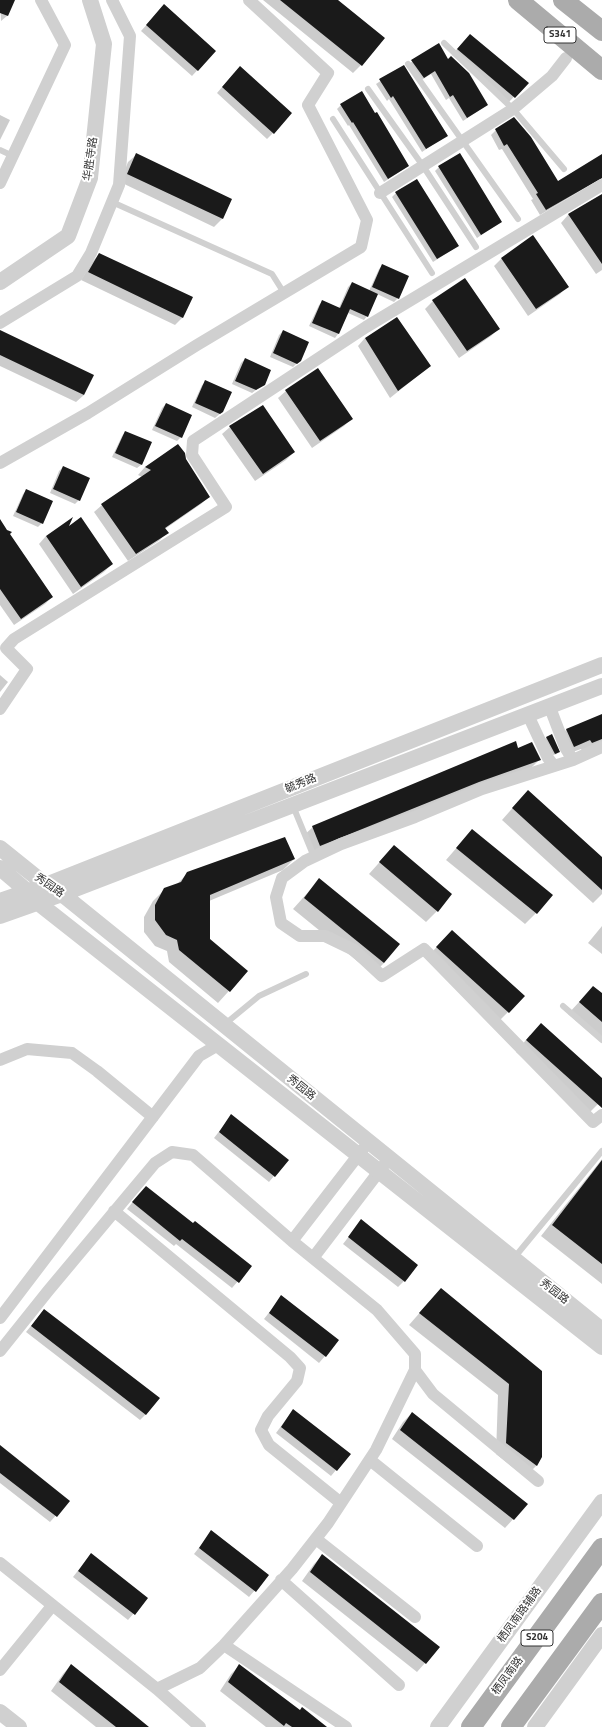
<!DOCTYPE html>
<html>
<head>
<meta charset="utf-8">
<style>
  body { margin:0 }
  canvas { display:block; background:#fff }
</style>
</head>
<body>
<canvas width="602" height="1727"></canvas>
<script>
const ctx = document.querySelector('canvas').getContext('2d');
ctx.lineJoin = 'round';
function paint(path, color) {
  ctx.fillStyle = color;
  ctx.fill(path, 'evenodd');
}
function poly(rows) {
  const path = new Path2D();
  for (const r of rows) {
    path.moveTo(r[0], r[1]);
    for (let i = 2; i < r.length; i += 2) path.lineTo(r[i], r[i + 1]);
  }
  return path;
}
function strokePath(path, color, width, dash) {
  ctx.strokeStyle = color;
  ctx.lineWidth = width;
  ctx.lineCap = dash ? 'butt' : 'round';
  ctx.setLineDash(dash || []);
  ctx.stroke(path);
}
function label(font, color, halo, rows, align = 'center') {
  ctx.font = font + ' "Titillium Web","Noto Sans SC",sans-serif';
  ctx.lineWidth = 4;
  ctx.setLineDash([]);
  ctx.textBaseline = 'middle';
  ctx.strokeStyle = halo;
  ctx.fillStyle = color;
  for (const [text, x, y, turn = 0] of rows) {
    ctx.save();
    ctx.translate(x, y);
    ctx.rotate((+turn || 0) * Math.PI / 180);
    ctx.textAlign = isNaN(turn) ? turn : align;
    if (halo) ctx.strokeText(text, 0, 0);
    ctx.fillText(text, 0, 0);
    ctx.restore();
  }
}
paint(poly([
  [0,0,14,0,7,16,1,21],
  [263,0,337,0,361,65,353,73],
  [159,11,215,51,192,76,141,31],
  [464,41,527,83,508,103,452,55],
  [438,45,448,61,487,105,463,121,449,98,446,100,431,74,420,81,407,65],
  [403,66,447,135,422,152,389,99,387,101,376,84],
  [234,73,273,133,267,139,217,93],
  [341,105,408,166,384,182,349,125,348,126,337,109],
  [0,115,10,120,0,140],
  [496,130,558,182,602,155,602,178,540,215,531,200,533,199,502,149,499,150,491,135],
  [136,155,231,200,222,219,214,227,120,182,128,162],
  [439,167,501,222,477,238,435,171],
  [396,193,458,246,433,262,392,197],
  [601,195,602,270,596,274,561,223,568,215],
  [99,254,183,317,175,325,81,280,92,262],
  [501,259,567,286,560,294,528,316,494,266],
  [383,265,398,298,394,302,377,294,367,316,364,320,348,313,338,334,335,338,309,326,319,305,323,301,339,308,348,287,352,283,369,291,379,269],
  [433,301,498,329,491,336,459,358,425,309],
  [283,331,300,360,293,367,270,357,279,335],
  [0,332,84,395,76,402,0,366],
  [365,338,430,366,390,398,358,346],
  [245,359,264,384,252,393,232,384,241,363],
  [206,382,222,412,215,418,192,407,202,385],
  [286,391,352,418,344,426,312,448,278,398],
  [166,404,181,437,177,441,152,430,162,408],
  [230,427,294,452,286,460,255,481,222,434],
  [125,432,151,443,141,465,137,468,112,457,122,436],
  [178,445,185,459,209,497,201,504,165,529,167,532,160,540,128,561,94,512,102,505,142,477,138,475,145,467],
  [63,467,79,500,75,504,50,493,59,471],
  [27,490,42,523,38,527,13,516,23,494],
  [0,528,9,535,52,597,45,604,14,625,0,605],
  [46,536,112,564,104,572,73,594,39,544],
  [0,675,8,682,0,692],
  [602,715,602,744,583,752,581,749,564,755,557,739,567,729],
  [547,737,558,752,557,754,553,755,545,739],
  [517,749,539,760,530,769,311,854,303,836,313,827],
  [517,803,602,859,602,894,593,903,502,820],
  [472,830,536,913,525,924,446,860],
  [394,846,437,911,426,922,369,874],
  [294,859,283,870,209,901,209,939,247,971,218,1003,169,962,167,951,155,946,144,932,144,917,153,901,165,889,176,885,188,873],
  [319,880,384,963,373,974,293,909],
  [602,926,602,954,588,943],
  [441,942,508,1012,497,1023,426,959],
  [593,987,602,995,602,1043,568,1014],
  [530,1035,602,1080,602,1100,586,1116,516,1052],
  [231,1116,274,1176,269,1182,214,1138],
  [602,1159,602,1284,541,1236],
  [140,1193,192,1224,251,1266,232,1288,176,1244,174,1246,127,1209],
  [361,1221,404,1281,398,1287,343,1244],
  [282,1296,338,1341,319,1363,264,1319],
  [430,1301,541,1371,541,1456,536,1466,525,1477,496,1454,498,1395,409,1325],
  [44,1310,146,1414,140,1420,26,1332],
  [293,1410,336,1470,331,1476,276,1433],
  [412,1413,527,1504,505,1528,392,1439,403,1422],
  [0,1447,69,1501,50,1522,0,1483],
  [212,1531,268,1575,249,1597,194,1554],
  [91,1554,147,1598,128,1620,73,1577],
  [322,1556,425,1663,417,1672,302,1581,314,1564],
  [71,1665,148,1727,96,1727,51,1691,63,1674],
  [239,1666,299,1711,325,1727,266,1727,220,1691,231,1674]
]), '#0003');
paint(poly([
  [0,0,15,0,8,16,0,13],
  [280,0,338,0,385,38,362,66],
  [164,4,216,51,198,71,146,25],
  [470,34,529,83,515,98,457,49],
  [439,43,448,59,451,56,469,73,488,105,467,118,453,95,450,97,435,71,424,78,411,60],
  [404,65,448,136,426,149,393,96,391,98,379,79],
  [240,66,292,113,274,134,222,87],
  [362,91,375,113,377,112,409,166,388,179,353,122,352,123,340,104],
  [514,117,531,137,558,181,602,154,602,178,546,210,536,194,538,193,507,144,504,146,495,129],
  [136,153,232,199,223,219,127,174],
  [460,153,502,222,481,235,438,166],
  [417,179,459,246,437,259,395,192],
  [602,194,602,264,568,214],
  [533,235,569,287,536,309,501,258],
  [99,253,193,297,183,318,88,272],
  [382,264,409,276,399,299,372,287],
  [465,278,500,329,467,351,432,300],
  [352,282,378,294,368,317,350,309,339,334,312,323,322,300,340,308],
  [397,317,431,366,398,391,365,338],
  [0,330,94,375,84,395,0,355],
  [283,330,309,342,301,361,297,364,273,353],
  [245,358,271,370,265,385,256,390,235,381],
  [318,368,353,419,320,441,285,390],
  [205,380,232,392,223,412,220,414,195,403],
  [166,403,192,415,182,438,155,426],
  [263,405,295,452,263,474,229,426],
  [125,431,152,442,142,465,115,453],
  [178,444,185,453,186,459,210,497,165,528,169,533,136,554,101,504,151,470,145,467],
  [63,466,90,478,80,501,53,489],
  [26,489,53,501,43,524,16,512],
  [73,517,69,526,81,517,113,564,81,587,46,536],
  [0,519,7,530,12,532,10,534,53,597,21,619,0,589],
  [602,714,602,739,592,743,590,740,574,747,566,729],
  [552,734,560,752,555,754,546,737],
  [516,741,518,748,532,742,541,760,479,782,320,846,312,826],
  [528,790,602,857,602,890,512,808],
  [472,829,553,895,537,914,456,848],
  [285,837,295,859,210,895,210,939,248,971,230,992,179,950,177,940,166,935,155,920,155,905,164,888,181,882,187,872],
  [394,845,452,894,438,912,379,862],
  [319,878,400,944,384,963,304,898],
  [452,930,525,996,509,1013,436,947],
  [593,986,602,993,602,1022,579,1002],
  [541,1023,602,1078,602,1108,526,1040],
  [231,1114,289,1160,275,1177,219,1132],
  [602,1160,602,1264,552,1225],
  [146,1186,193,1223,195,1221,252,1266,239,1283,182,1239,180,1241,132,1202],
  [361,1219,418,1265,405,1282,348,1237],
  [441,1288,542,1371,542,1457,537,1466,506,1443,509,1384,419,1313],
  [281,1295,339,1340,326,1357,269,1313],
  [44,1309,160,1398,146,1415,31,1326],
  [293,1409,351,1454,337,1471,281,1427],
  [412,1412,528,1504,514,1520,400,1430],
  [0,1445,70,1501,57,1517,0,1473],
  [211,1530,269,1575,256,1592,199,1548],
  [91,1553,148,1598,135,1615,78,1571],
  [322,1554,440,1647,426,1664,310,1572],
  [71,1664,127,1709,149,1727,116,1727,59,1682],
  [239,1664,300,1710,302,1707,327,1727,292,1727,286,1723,284,1726,228,1682]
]), '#1a1a1a');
strokePath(poly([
  [444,43,513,109,564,169],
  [408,64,518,219],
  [368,89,423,166,476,247],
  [333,119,432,273],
  [0,150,13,156],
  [112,202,272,274,284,293],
  [293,806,314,857],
  [563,1006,602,1040],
  [225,1024,259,996,306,974],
  [514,1258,602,1151]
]), '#d0d0d0', 6);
strokePath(poly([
  [0,183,65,45,41,0],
  [380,193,513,109,552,76,566,58],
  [0,323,77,276,91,253,119,185,130,36,112,0],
  [0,463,88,413,197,345,361,247,367,220,308,105,328,73,249,0],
  [549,705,565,747,573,760],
  [0,709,27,669,6,648,14,639,226,507,192,455,193,441,366,327,602,185],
  [528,715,548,758,554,766],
  [602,747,573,760,482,789,415,817,341,844,305,861,282,878,276,897,281,923,300,936,325,936,354,950,382,976,424,949,593,1122,602,1115],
  [0,1060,27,1049,72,1053,97,1071,153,1117],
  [114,1211,290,1357,300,1368,297,1381,268,1416,261,1430,269,1445,341,1503],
  [292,1241,363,1149],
  [313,1258,384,1165],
  [0,1318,199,1056,218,1045],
  [0,1351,48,1291,155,1163,172,1152,193,1155,292,1241,377,1310,415,1354,415,1370,376,1450,328,1523,292,1569,224,1645,200,1668,157,1689,0,1563],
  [415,1370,433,1394,538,1481],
  [370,1460,477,1546],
  [316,1539,415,1617],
  [281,1580,399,1685],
  [224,1645,346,1727],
  [0,1670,52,1606],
  [157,1689,200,1727]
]), '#d0d0d0', 12);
strokePath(poly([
  [0,282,68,236,90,178,104,44,90,0],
  [0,848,46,885,62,894,602,1330],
  [0,868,27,891,37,902,602,1347],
  [0,901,46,885,602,665],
  [0,916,62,894,602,686],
  [0,1712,19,1727],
  [438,1727,602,1502],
  [535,1727,602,1635]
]), '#d0d0d0', 16);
strokePath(poly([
  [518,0,602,70],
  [563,0,602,31],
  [471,1727,602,1548],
  [511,1727,602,1603]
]), '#ababab', 20);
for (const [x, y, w] of [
  [560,35,32],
  [537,1638,32]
]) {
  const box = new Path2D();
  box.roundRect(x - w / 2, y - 8, w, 16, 3);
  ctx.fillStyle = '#fff';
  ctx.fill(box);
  strokePath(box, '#333', 1);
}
label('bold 10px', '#333', null, [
  ["S341",560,35],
  ["S204",537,1638]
]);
label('11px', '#333', '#fff', [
  ["华胜寺路",91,159,-82],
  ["毓秀路",301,784,-22],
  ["秀园路",49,886,35],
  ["秀园路",301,1088,39],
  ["秀园路",554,1292,38],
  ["栖凤南路辅路",520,1615,-54],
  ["栖凤南路",508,1676,-54]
]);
</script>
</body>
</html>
